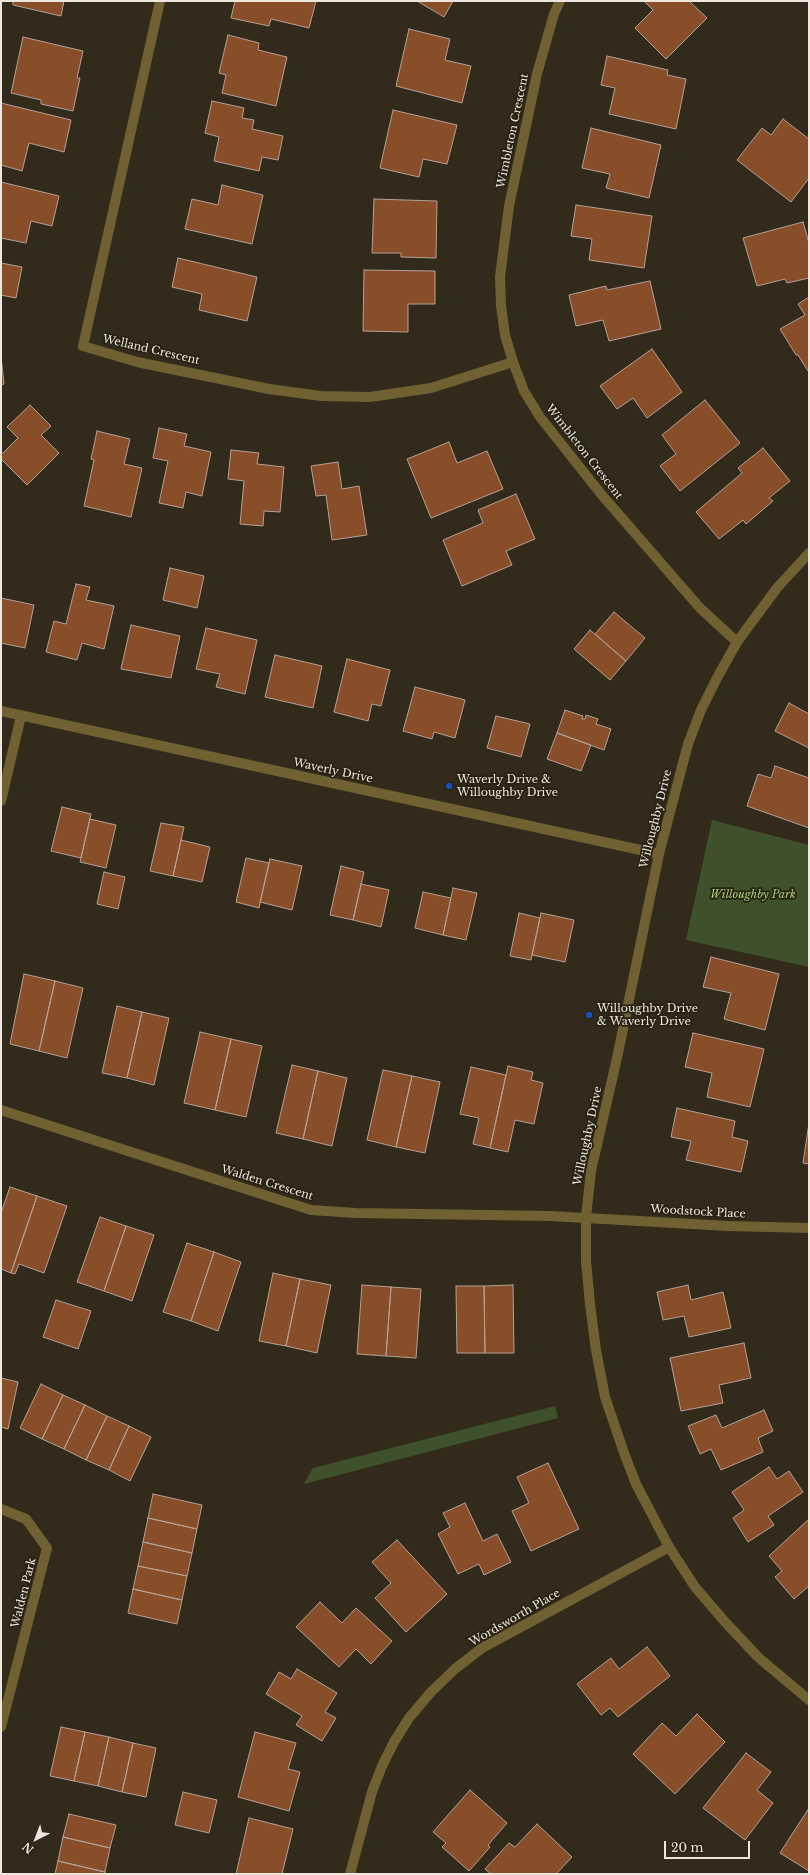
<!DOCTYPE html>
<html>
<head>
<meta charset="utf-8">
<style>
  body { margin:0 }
  #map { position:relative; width:810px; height:1875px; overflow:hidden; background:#322b1b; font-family:"Libre Baskerville",serif }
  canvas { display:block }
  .frame { position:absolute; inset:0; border:2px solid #ece8de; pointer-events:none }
  .north { position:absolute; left:16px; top:1819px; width:40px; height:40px; -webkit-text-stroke:3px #282212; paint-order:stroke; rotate:222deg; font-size:11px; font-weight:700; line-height:16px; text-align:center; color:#ece8de }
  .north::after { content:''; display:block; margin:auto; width:14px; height:18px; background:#ece8de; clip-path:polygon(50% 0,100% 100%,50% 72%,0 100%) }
  .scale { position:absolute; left:664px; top:1841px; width:86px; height:18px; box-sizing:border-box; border:2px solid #ece8de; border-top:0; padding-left:5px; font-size:12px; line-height:14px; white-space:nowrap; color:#ece8de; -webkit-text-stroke:3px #282212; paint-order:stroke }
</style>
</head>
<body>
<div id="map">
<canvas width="810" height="1875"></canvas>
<div class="frame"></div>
<div class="north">N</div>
<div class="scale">20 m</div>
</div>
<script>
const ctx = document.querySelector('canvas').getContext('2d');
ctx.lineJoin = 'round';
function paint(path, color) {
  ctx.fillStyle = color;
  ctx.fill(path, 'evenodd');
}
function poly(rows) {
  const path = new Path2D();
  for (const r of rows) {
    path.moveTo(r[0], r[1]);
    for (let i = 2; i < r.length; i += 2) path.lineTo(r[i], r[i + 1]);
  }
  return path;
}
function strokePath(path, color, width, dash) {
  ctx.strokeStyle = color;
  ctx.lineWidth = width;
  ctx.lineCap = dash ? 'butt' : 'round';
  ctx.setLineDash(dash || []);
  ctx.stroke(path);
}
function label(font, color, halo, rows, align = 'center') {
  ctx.font = font + ' "Libre Baskerville",serif';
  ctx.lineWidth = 3.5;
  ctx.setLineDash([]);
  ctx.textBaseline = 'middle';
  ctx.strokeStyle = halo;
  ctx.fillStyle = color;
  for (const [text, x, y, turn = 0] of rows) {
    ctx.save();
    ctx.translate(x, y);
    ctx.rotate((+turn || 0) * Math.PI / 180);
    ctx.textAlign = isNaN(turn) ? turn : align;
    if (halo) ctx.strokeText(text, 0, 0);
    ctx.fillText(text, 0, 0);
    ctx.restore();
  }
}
paint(poly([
  [712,820,809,845,809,967,686,940],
  [555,1406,558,1418,304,1484,313,1468]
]), '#3f512a');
const building = poly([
  [13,1,64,1,61,16,13,5,13,1],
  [235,1,316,1,309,28,271,19,269,26,231,18,235,1],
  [417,1,453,1,444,17,417,1],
  [644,1,689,1,707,18,666,59,635,28,653,10,644,1],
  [409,29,450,39,445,60,471,66,462,103,396,86,409,29],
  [228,35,259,43,258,50,287,57,276,106,222,93,226,75,219,73,228,35],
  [23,37,83,51,77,78,80,78,73,111,41,104,41,100,11,93,23,37],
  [607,56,668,70,667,75,686,79,676,129,609,114,615,88,601,85,607,56],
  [212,101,244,108,242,118,254,120,252,129,283,136,278,160,262,157,259,171,214,161,219,137,205,133,212,101],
  [1,103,71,120,64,152,29,143,22,171,1,165,1,103],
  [393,110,457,125,447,164,423,159,419,177,380,168,393,110],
  [783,119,809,139,809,178,791,202,737,160,762,128,771,135,783,119],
  [591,128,661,145,649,198,606,188,610,174,582,168,591,128],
  [1,182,59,196,52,226,31,221,26,243,1,238,1,182],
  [222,185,263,195,252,244,185,229,192,199,218,205,222,185],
  [374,199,437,201,436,258,401,257,401,253,372,253,374,199],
  [576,205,652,216,644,268,589,260,592,239,571,236,576,205],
  [803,222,809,243,809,278,787,283,785,279,757,286,743,238,803,222],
  [178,258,257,277,247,321,199,310,202,294,172,287,178,258],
  [1,263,22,267,16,298,1,295,1,263],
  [364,270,435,271,435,304,408,304,408,332,363,331,364,270],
  [650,281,661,329,609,341,603,320,576,326,569,295,606,286,607,290,650,281],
  [809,297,809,370,808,371,798,355,796,355,780,329,805,315,798,304,809,297],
  [652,349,682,392,647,418,633,398,617,409,600,386,652,349],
  [1,356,4,384,1,385,1,356],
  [705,400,740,443,680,491,660,466,676,454,662,435,705,400],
  [30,405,51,426,41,435,59,453,27,485,1,459,1,455,18,438,7,427,30,405],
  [159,428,187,434,184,446,211,452,202,496,186,492,183,508,159,503,168,461,153,458,159,428],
  [97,431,130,439,124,464,142,468,131,517,84,506,94,460,91,459,97,431],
  [449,442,457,463,487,451,503,489,431,518,407,459,449,442],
  [763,448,790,481,769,498,773,501,746,524,743,520,719,539,696,512,742,473,738,468,763,448],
  [231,450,259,453,257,464,284,467,280,512,264,511,263,526,240,524,244,481,228,479,231,450],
  [338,462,342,489,359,486,367,535,332,540,326,495,316,496,311,466,338,462],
  [516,494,535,539,506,551,512,565,462,586,443,540,483,523,478,510,516,494],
  [170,568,204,576,197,608,163,600,170,568],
  [76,584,90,587,86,600,114,606,104,649,82,643,77,660,46,652,54,621,66,624,76,584],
  [1,598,34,605,25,648,1,643,1,598],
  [614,612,645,638,626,661,595,634,614,612],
  [131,625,180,636,171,678,121,669,131,625],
  [206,628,257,640,245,694,216,687,220,674,196,669,206,628],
  [590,630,626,661,610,680,574,649,590,630],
  [275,655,322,666,313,708,265,697,275,655],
  [347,659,390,670,381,706,372,704,368,721,334,712,347,659],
  [415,687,465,700,455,738,434,732,432,739,403,731,415,687],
  [789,703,809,714,809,748,775,731,789,703],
  [565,710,583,716,582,719,585,719,586,715,598,719,596,724,611,729,604,750,557,733,565,710],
  [496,716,530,724,521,757,487,748,496,716],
  [557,733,591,745,581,771,547,759,557,733],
  [775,766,809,778,809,828,747,806,758,774,771,778,775,766],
  [62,807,91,814,81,858,51,851,62,807],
  [90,819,116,825,106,868,80,862,90,819],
  [161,823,184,827,173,876,150,871,161,823],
  [181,840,210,847,202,882,173,876,181,840],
  [246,858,269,863,259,908,236,902,246,858],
  [270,859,302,866,292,910,260,902,270,859],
  [341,866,364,872,353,920,330,915,341,866],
  [104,872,125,877,118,909,97,904,104,872],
  [361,884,389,890,381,927,353,920,361,884],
  [453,888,477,893,466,940,443,935,453,888],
  [423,892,451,898,443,935,415,928,423,892],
  [519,913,540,918,531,960,510,956,519,913],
  [541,913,574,920,565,962,532,955,541,913],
  [711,957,779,974,765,1030,724,1019,731,993,703,987,711,957],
  [24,974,55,981,39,1051,10,1044,24,974],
  [55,981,83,988,67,1058,39,1051,55,981],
  [117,1006,142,1012,127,1078,102,1073,117,1006],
  [142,1012,169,1018,154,1085,127,1078,142,1012],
  [200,1032,231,1039,215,1110,184,1103,200,1032],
  [693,1033,764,1049,750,1107,707,1097,712,1073,685,1067,693,1033],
  [231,1039,262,1046,246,1117,215,1110,231,1039],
  [292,1065,318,1071,303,1139,276,1133,292,1065],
  [508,1066,533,1072,531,1080,543,1083,534,1124,515,1120,508,1152,490,1148,508,1066],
  [471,1067,506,1075,490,1148,473,1144,479,1118,460,1114,471,1067],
  [383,1070,412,1076,396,1147,367,1140,383,1070],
  [318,1071,347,1078,332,1146,303,1139,318,1071],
  [412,1076,440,1082,425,1153,396,1147,412,1076],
  [677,1108,735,1121,732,1137,748,1141,741,1172,686,1160,691,1141,671,1137,677,1108],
  [809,1123,809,1164,803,1163,809,1123],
  [10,1187,37,1196,11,1273,1,1269,1,1213,10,1187],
  [37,1196,67,1206,44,1273,19,1264,15,1274,11,1273,37,1196],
  [100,1217,126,1226,104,1291,77,1282,100,1217],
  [126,1226,154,1235,132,1301,104,1291,126,1226],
  [187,1243,214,1252,191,1321,163,1312,187,1243],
  [214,1252,241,1262,218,1331,191,1321,214,1252],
  [273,1273,300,1279,286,1346,259,1341,273,1273],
  [300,1279,331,1285,317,1353,286,1346,300,1279],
  [362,1285,391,1287,386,1356,357,1354,362,1285],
  [513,1285,514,1353,485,1353,484,1286,513,1285],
  [688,1285,691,1300,723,1292,731,1328,689,1337,684,1316,663,1320,657,1292,688,1285],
  [456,1286,484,1286,485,1353,457,1353,456,1286],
  [391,1287,421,1289,416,1358,386,1356,391,1287],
  [56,1300,91,1311,78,1349,43,1337,56,1300],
  [744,1343,751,1378,719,1385,723,1403,681,1411,670,1358,744,1343],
  [1,1378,18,1382,8,1429,1,1427,1,1378],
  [41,1384,63,1395,42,1439,20,1428,41,1384],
  [63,1395,85,1405,64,1449,42,1439,63,1395],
  [85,1405,107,1416,86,1460,64,1449,85,1405],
  [764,1410,773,1431,758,1438,763,1452,721,1470,711,1449,700,1454,688,1426,716,1415,722,1428,764,1410],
  [107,1416,129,1426,109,1470,86,1460,107,1416],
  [129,1426,151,1437,130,1481,109,1470,129,1426],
  [548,1463,579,1529,531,1551,512,1511,529,1503,517,1477,548,1463],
  [769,1467,777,1479,789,1471,803,1492,768,1516,774,1525,748,1542,733,1518,744,1510,732,1492,769,1467],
  [153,1494,202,1505,197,1529,148,1518,153,1494],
  [465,1503,483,1541,497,1534,511,1562,484,1575,479,1564,458,1574,438,1534,450,1527,443,1513,465,1503],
  [148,1518,197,1529,192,1553,143,1542,148,1518],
  [809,1519,809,1586,794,1599,775,1577,782,1571,769,1556,809,1519],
  [397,1540,447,1594,406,1632,375,1598,391,1583,372,1562,397,1540],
  [143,1542,192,1553,187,1576,138,1566,143,1542],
  [138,1566,187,1576,182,1600,133,1589,138,1566],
  [133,1589,182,1600,177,1624,128,1613,133,1589],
  [320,1602,342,1623,356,1608,392,1641,371,1664,356,1649,339,1667,296,1627,320,1602],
  [647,1647,670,1676,618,1717,610,1708,601,1715,577,1684,611,1658,619,1669,647,1647],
  [297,1669,337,1693,325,1712,336,1718,322,1741,296,1725,302,1716,266,1694,279,1672,291,1679,297,1669],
  [697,1714,725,1742,675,1794,633,1754,662,1723,676,1736,697,1714],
  [61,1727,85,1732,74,1781,50,1776,61,1727],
  [85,1732,109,1737,98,1786,74,1781,85,1732],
  [255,1732,296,1743,288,1769,300,1772,289,1811,238,1797,255,1732],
  [109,1737,133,1743,122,1792,98,1786,109,1737],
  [133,1743,156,1748,146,1797,122,1792,133,1743],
  [746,1753,771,1772,757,1790,773,1803,745,1840,703,1808,746,1753],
  [470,1790,507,1823,488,1845,490,1847,469,1871,442,1847,446,1843,433,1832,470,1790],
  [183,1792,217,1800,209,1833,175,1825,183,1792],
  [809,1808,809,1871,780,1853,809,1808],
  [69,1814,116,1825,110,1848,63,1837,69,1814],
  [249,1818,293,1829,282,1874,236,1874,249,1818],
  [537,1824,572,1857,556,1874,491,1874,485,1869,509,1843,515,1847,537,1824],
  [63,1837,110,1848,105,1872,58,1861,63,1837],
  [58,1861,105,1872,105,1874,55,1874,58,1861]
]);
paint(building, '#884d29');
strokePath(building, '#b5a196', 1);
strokePath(poly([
  [160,1,83,346,137,362,269,389,321,396,370,397,431,388,513,362],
  [560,1,554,14,537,74,509,206,500,277,501,306,505,335,513,362,524,391,540,417,601,494,700,608,737,642],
  [1,801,21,716],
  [1,1110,311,1210,356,1213,550,1216,728,1226,809,1228],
  [1,1509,26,1519,47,1548,1,1727],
  [350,1874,372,1792,382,1766,394,1742,409,1718,431,1692,455,1669,482,1648,669,1547]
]), '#6f6131', 10);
strokePath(poly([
  [809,553,777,588,737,642,717,678,701,710,688,744,659,854,617,1058,591,1171,586,1217,586,1261,590,1304,596,1350,605,1397,623,1450,636,1484,669,1547,695,1587,726,1623,759,1658,809,1700],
  [1,711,659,854]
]), '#6f6131', 10);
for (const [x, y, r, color] of [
  [449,786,4,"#1a4fb4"],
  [589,1015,4,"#1a4fb4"]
]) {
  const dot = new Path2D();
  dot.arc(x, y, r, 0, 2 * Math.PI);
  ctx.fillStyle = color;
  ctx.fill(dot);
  strokePath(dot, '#282212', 1.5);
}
label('11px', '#ece8de', '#282212', [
  ["Wimbleton Crescent",513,131,-78],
  ["Welland Crescent",151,350,13],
  ["Wimbleton Crescent",584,452,52],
  ["Waverly Drive",333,771,12],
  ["Willoughby Drive",656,819,-76],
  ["Willoughby Drive",588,1136,-78],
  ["Walden Crescent",267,1183,17],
  ["Woodstock Place",698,1212,3],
  ["Walden Park",24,1593,-76],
  ["Wordsworth Place",515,1618,-30]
]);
label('11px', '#ece8de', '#282212', [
  ["Waverly Drive &",457,780],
  ["Willoughby Drive",457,793],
  ["Willoughby Drive",597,1009],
  ["& Waverly Drive",597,1022]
], 'left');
label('italic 11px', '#a7d078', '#282212', [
  ["Willoughby Park",753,895]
]);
</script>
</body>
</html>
